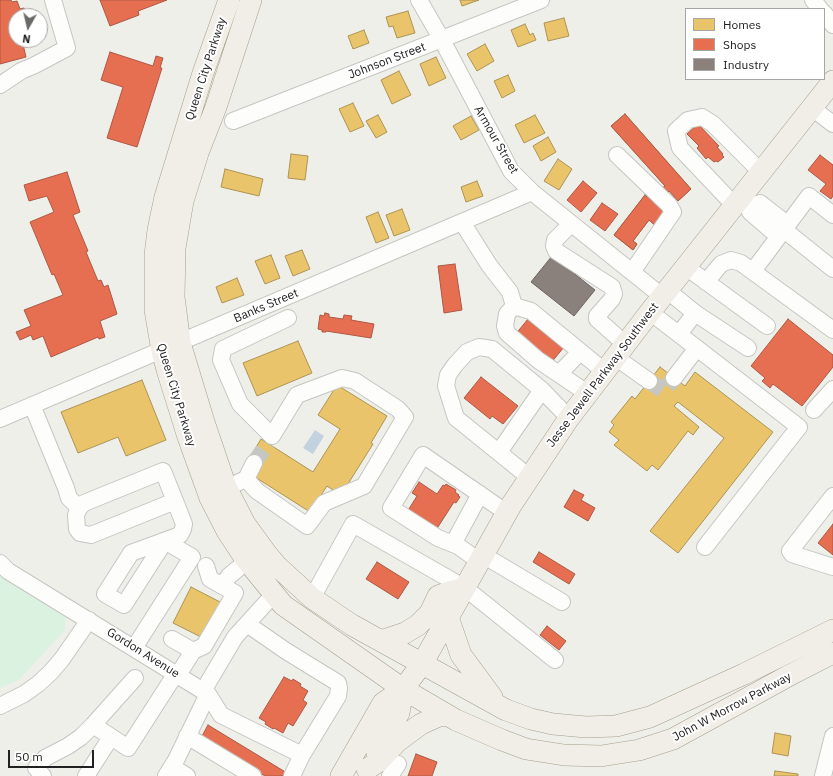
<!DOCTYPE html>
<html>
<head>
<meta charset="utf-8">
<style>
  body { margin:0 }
  #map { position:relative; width:833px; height:776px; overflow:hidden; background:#efefea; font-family:"IBM Plex Sans",sans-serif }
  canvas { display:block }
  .legend { position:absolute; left:685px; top:8px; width:140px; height:72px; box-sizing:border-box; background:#fff; border:1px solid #a6a6a6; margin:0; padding:5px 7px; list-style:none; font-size:12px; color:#212121 }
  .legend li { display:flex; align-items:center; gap:8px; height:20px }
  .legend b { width:20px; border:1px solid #a6a6a6 }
  .north { position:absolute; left:8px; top:8px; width:40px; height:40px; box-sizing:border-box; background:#fff; border:1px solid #a6a6a6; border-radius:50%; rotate:188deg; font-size:11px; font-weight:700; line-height:16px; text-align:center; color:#212121 }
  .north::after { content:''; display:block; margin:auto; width:14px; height:18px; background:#696967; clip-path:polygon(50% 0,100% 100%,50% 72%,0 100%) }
  .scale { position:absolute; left:8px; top:750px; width:86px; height:18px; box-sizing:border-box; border:2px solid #212121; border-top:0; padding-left:5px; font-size:12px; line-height:14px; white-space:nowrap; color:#212121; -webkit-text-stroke:3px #fff; paint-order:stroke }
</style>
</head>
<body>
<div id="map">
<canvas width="833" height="776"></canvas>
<ul class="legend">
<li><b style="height:11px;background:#e9c46a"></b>Homes</li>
<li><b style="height:11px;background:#e76f51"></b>Shops</li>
<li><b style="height:11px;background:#8a817c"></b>Industry</li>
</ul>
<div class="north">N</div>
<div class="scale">50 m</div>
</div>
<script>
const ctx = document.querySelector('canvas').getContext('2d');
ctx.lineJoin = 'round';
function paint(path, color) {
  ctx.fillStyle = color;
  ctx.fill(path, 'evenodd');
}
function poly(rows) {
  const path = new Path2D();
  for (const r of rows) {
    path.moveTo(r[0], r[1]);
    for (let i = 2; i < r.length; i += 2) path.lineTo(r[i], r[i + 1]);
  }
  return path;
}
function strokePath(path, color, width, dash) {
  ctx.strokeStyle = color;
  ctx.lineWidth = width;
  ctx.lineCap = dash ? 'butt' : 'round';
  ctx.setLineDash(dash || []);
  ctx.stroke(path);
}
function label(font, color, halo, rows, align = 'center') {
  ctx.font = font + ' "IBM Plex Sans",sans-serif';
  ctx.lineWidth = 4;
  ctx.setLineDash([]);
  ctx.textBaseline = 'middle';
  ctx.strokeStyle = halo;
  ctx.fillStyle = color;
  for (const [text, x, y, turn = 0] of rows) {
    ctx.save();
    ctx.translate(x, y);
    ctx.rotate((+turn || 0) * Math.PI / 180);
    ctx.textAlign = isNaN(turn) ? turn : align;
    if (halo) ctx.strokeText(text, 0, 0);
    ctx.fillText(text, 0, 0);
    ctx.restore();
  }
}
paint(poly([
  [0,572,66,615,65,630,19,680,0,688]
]), '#dbf2e0');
paint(poly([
  [315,430,324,436,313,454,303,448]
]), '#c2d2de');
const homes = poly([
  [460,0,479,0,462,6,460,0],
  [408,11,415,33,397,38,393,26,389,27,386,17,408,11],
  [564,18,569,36,548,41,544,23,564,18],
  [525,24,530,35,533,33,536,40,518,47,511,30,525,24],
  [364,30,369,43,353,49,348,36,364,30],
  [485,44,494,61,477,71,467,54,485,44],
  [436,57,446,78,429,86,420,64,436,57],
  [399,71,411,95,392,104,381,80,399,71],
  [508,75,515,91,502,98,494,81,508,75],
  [353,103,364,126,350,132,339,109,353,103],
  [625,114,691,189,678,201,669,191,664,195,660,190,665,186,611,126,625,114],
  [378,115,387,132,376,138,366,121,378,115],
  [535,115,545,133,524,143,515,125,535,115],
  [471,116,479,130,461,140,453,126,471,116],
  [548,137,556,152,541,161,533,146,548,137],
  [291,154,308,156,305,180,288,178,291,154],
  [558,159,572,169,559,190,544,181,558,159],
  [225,169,263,179,259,196,221,187,225,169],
  [477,181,483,196,466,202,461,187,477,181],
  [645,195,668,213,657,227,649,220,633,241,637,244,633,250,614,235,645,195],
  [402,209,410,230,394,236,386,215,402,209],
  [378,212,389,238,376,243,366,217,378,212],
  [302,250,310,269,293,276,285,256,302,250],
  [271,255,280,278,265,284,255,261,271,255],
  [237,278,244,295,222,303,216,287,237,278],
  [298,341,312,373,257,396,243,363,298,341],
  [660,367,685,386,695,372,773,432,678,553,650,531,724,438,678,402,674,406,699,427,693,435,688,431,658,470,652,465,647,471,614,445,619,440,609,432,614,425,611,422,632,396,635,399,660,367],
  [142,380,166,440,126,456,118,437,78,453,61,412,142,380],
  [337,385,387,416,371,443,373,444,341,495,327,486,310,512,255,477,249,459,261,439,313,472,340,429,318,415,337,385],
  [191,587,222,603,205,639,173,623,191,587],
  [775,733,791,736,788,756,772,753,775,733],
  [775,771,798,774,798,776,774,776,775,771]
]);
paint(homes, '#e9c46a');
strokePath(homes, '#ad9354', 1);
const shops = poly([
  [0,0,11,0,12,2,17,1,20,9,24,8,26,16,16,16,16,40,22,40,26,57,0,64,0,0],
  [100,0,167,0,138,11,139,15,110,26,100,0],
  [110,52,153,66,156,56,163,58,160,68,162,68,137,147,107,138,123,87,101,80,110,52],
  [625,114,691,189,678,201,669,191,664,195,660,190,665,186,611,126,625,114],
  [698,124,719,146,717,147,723,154,722,155,724,157,718,162,716,161,714,162,708,157,706,159,697,148,699,146,687,134,698,124],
  [820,155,833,165,833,196,831,199,820,191,826,184,808,170,820,155],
  [67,172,80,212,73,215,88,251,86,252,98,281,101,280,104,287,108,285,117,314,100,321,105,337,99,339,98,337,51,357,43,336,33,340,31,335,20,340,16,332,31,326,24,310,63,295,54,274,52,275,30,222,54,212,47,196,29,201,24,185,67,172],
  [583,181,597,193,581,212,567,200,583,181],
  [645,195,668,213,657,227,649,220,633,241,637,244,633,250,614,235,645,195],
  [602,203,618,214,605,231,590,220,602,203],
  [455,264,462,310,444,313,438,266,455,264],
  [325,313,329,314,329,317,343,319,344,315,352,316,351,320,374,324,371,338,326,331,326,332,322,332,322,330,318,329,320,315,324,316,325,313],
  [528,319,564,347,550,364,515,335,528,319],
  [788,319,833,355,833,367,802,406,773,384,770,388,762,381,765,378,751,366,788,319],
  [481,377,518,406,503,424,492,416,490,419,464,398,481,377],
  [419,482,437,494,443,485,445,486,446,484,456,490,455,492,459,495,458,496,460,497,456,503,454,502,436,530,407,512,417,496,412,493,419,482],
  [574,490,584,495,581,500,595,508,588,521,564,507,574,490],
  [833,524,833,555,818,543,833,524],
  [539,552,575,574,569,584,533,562,539,552],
  [377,562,409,582,398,599,366,579,377,562],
  [547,626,566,641,559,650,540,635,547,626],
  [284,677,292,681,293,679,301,684,300,686,308,691,303,700,307,703,293,726,288,723,283,733,274,728,273,729,265,724,266,722,259,718,284,677],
  [208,725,287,773,285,776,265,776,201,738,208,725],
  [416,754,437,762,432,776,408,776,416,754]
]);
paint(shops, '#e76f51');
strokePath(shops, '#ac5843', 1);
const industry = poly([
  [552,256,595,290,574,316,531,282,552,256]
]);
paint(industry, '#8a817c');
strokePath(industry, '#6a6461', 1);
strokePath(poly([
  [649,381,664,391,674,378],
  [254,463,268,443]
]), '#c6c6c2', 16, [16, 8]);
const minor = poly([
  [419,0,442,40,511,171,532,192,663,297],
  [813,0,820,9],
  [824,13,833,25],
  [0,85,21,71,35,65,67,48,53,0],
  [812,108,833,124],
  [233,121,541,0],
  [617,155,669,205,673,212,632,272],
  [760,203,782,220,783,229,772,231,750,212,751,206,760,203],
  [735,206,680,148,676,131,688,120,702,117,713,124,761,172],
  [462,222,489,265,510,292,514,306],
  [571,224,555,240,554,246,556,251,612,287,614,294,612,299,597,316,597,319,625,344],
  [783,229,833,269],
  [686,267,767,326],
  [753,271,809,196,833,215],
  [706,282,721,264,731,260,741,263,833,330],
  [668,291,695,313,679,334],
  [514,306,507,314,505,326,507,333,538,360,587,393],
  [514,306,531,311,604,371],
  [650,312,799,427,705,547],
  [695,313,748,348],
  [615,357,649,381],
  [559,374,580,352],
  [674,378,697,348],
  [542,390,569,418],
  [32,405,66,488,69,498,79,508],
  [814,410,833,389],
  [0,419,532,192],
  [499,452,542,390,492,349,479,347,467,352,455,365,448,375,446,386,456,418,529,477],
  [246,479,254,463],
  [217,492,246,479,257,491,307,526,324,503,364,486,405,417,398,409,355,381,342,378,297,395,272,436,240,404,221,360,223,349,288,318],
  [833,496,790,551,792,554,833,567],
  [453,544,480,494],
  [483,555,562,602],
  [479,561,458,546,438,538,391,508,423,455,507,513],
  [0,563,8,571,208,694,176,760,166,776],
  [222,586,229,576,247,561],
  [312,598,353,524,465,588,555,660],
  [247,624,286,651,338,683,339,688,338,696,302,755,292,776],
  [172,639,193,651],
  [134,648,192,557,165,541,124,605,105,594,131,553,180,535,183,529,184,524,175,501,163,471,84,503,79,508,76,515,77,529,80,533,91,535,175,501],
  [135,678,93,725,128,748,171,681,178,675,193,651,204,646,235,593,210,579,206,566],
  [203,691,235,637,274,594],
  [208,694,221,715,302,755],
  [0,706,24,694,38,684,51,672,62,659,89,620],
  [187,736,253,776],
  [172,767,187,776],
  [43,776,36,768,45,758,68,746,81,737,93,725],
  [86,776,111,737],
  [390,776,398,764],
  [823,776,833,736]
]);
const major = poly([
  [229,0,203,73,165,197,158,230,155,255,155,310,162,351,168,373,188,437,210,498,227,531,244,557,283,605,403,689,456,720,502,740,526,749,564,755,601,756,639,750,673,739,790,675,833,653],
  [251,0,216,107,198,153,183,201,175,248,174,297,180,343,204,422,226,487,245,524,266,553,277,566,312,598,352,625,506,710,531,719,553,724,586,727,616,726,650,717,744,674,833,630],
  [448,617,461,655,492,697],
  [381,641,405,633,418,625,430,613,438,596,446,593,465,588],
  [377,753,399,713,403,689],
  [367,769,378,762,398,741,421,724,439,716,447,715],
  [341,776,383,703,403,689,422,664,510,507,569,418,650,312,833,81]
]);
strokePath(minor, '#c5c5c2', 18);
strokePath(major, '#a3a089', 22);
strokePath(minor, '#fdfdfc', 16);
strokePath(major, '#f1eee7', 21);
label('12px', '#212121', '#fff', [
  ["Johnson Street",387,61,-21],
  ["Queen City Parkway",206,69,-72],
  ["Armour Street",496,140,60],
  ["Banks Street",266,306,-23],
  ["Jesse Jewell Parkway Southwest",603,375,-53],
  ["Queen City Parkway",176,395,73],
  ["Gordon Avenue",143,653,32],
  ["John W Morrow Parkway",732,707,-28]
]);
</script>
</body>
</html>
